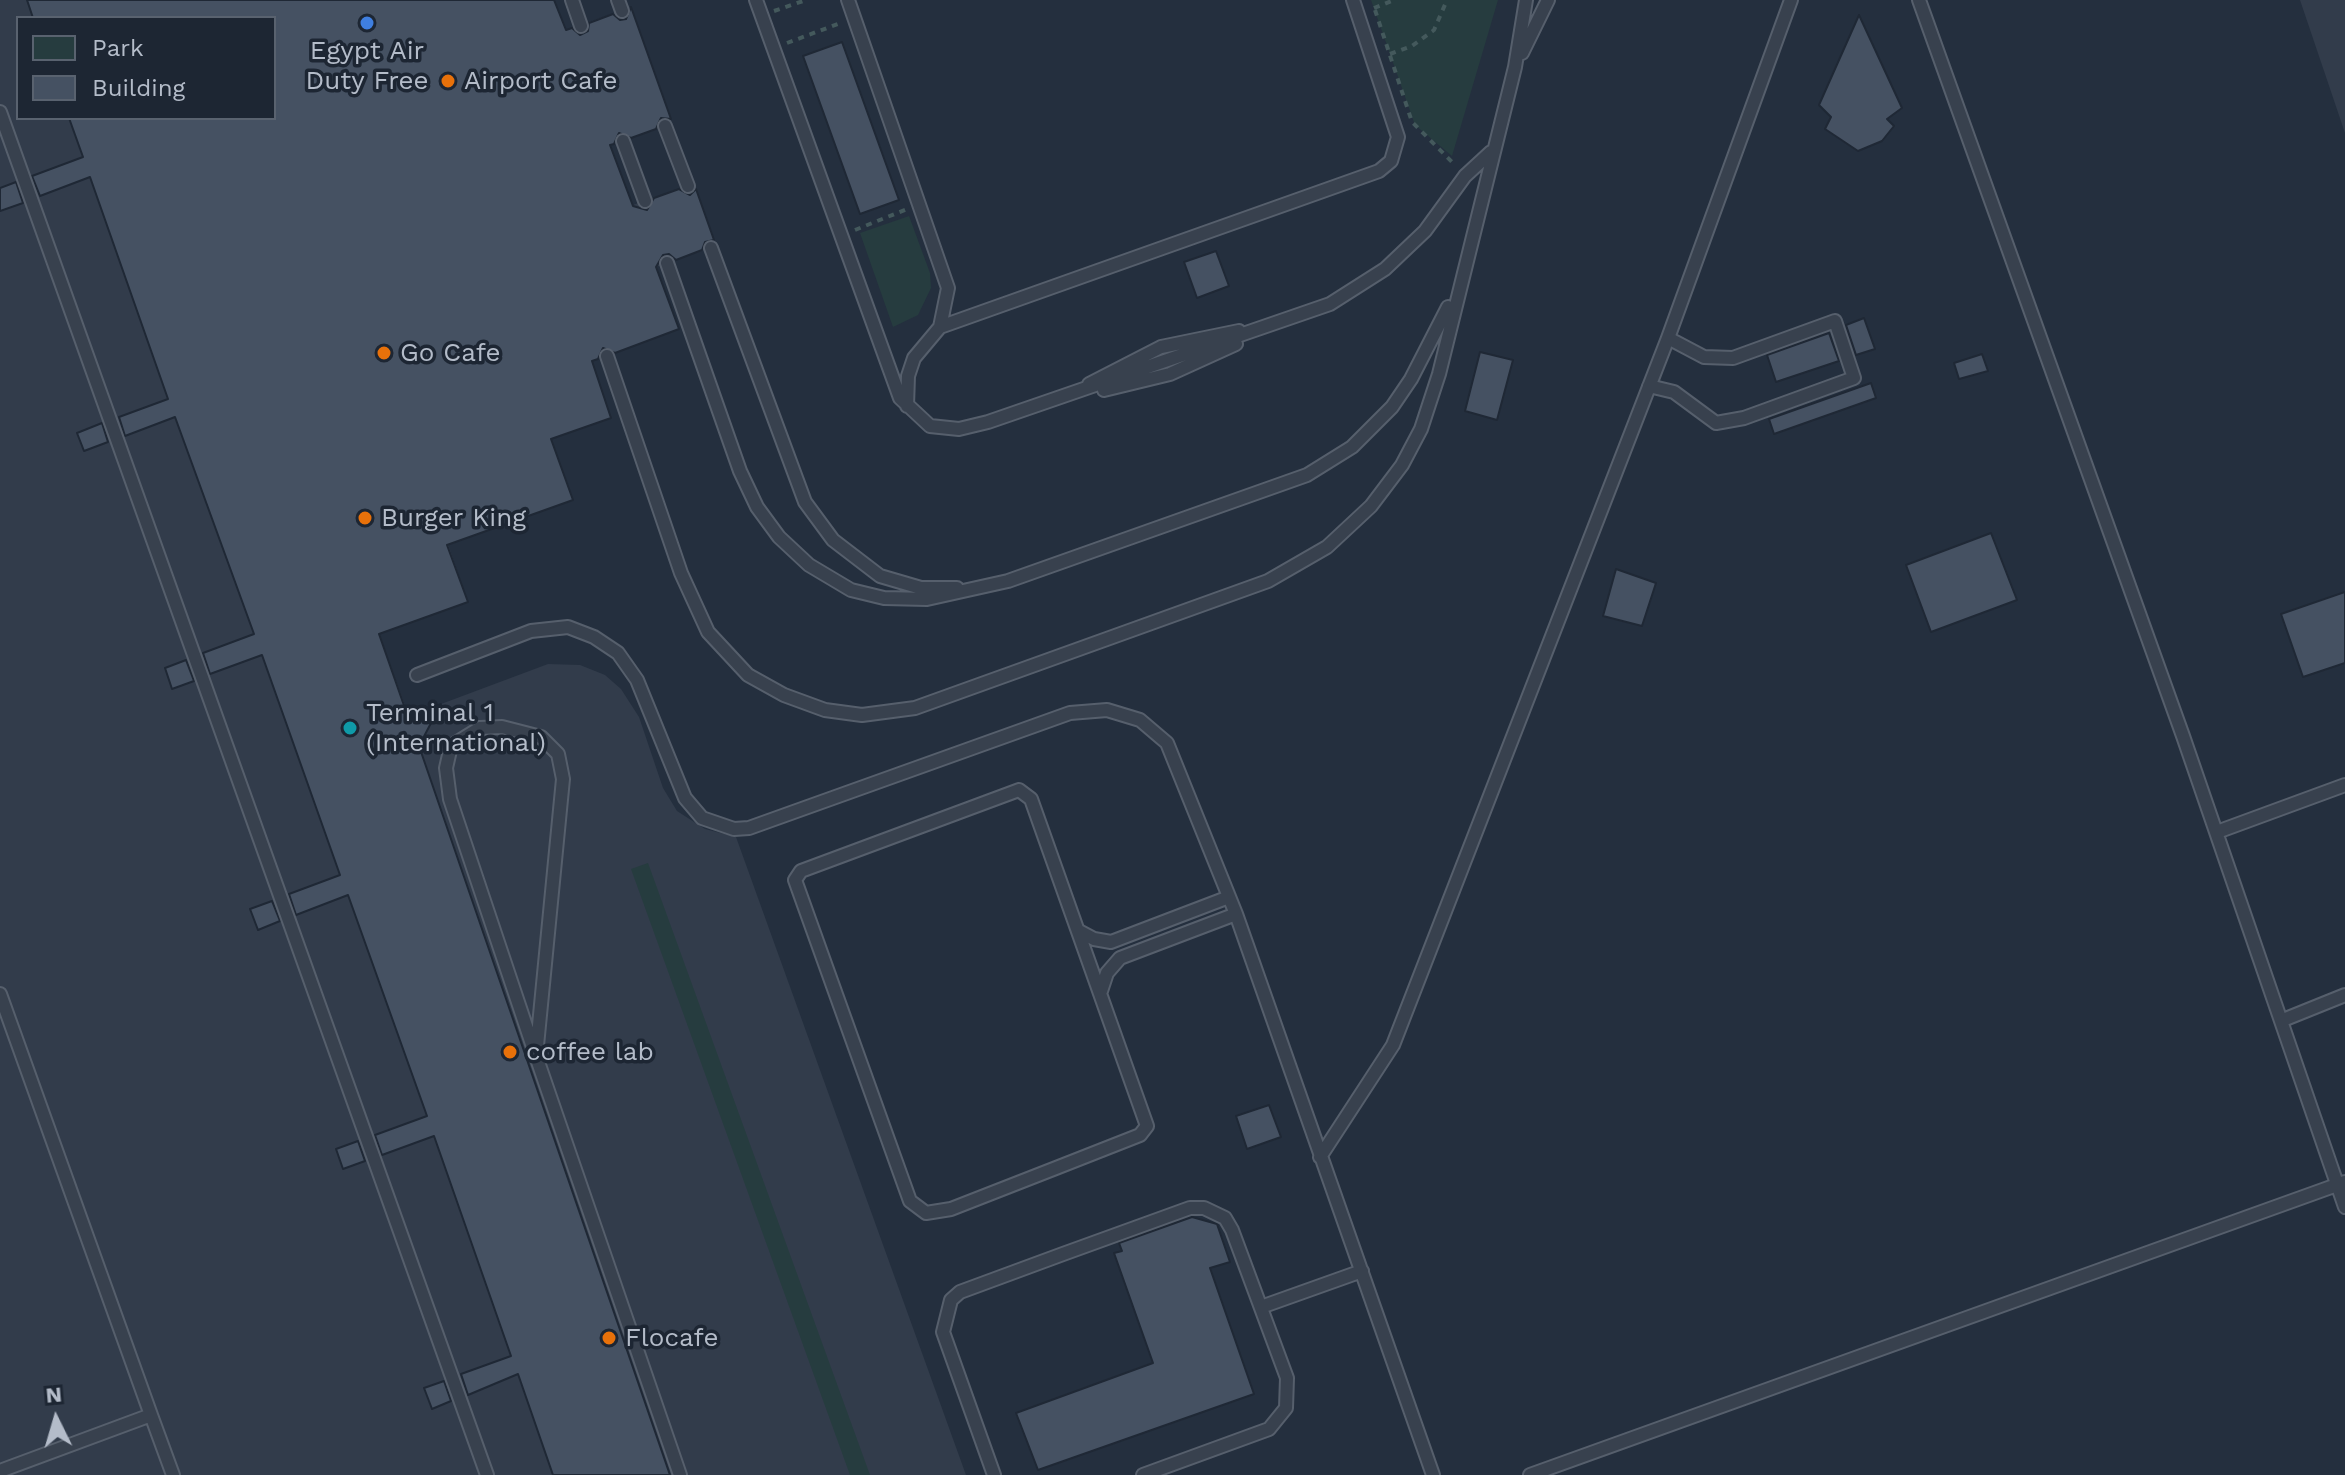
<!DOCTYPE html>
<html>
<head>
<meta charset="utf-8">
<style>
  body { margin:0 }
  #map { position:relative; width:2345px; height:1475px; overflow:hidden; background:#242f3e; font-family:"Work Sans",sans-serif }
  canvas { display:block }
  .legend { position:absolute; left:16px; top:16px; width:260px; height:104px; box-sizing:border-box; background:#1d2633; border:2px solid #59626f; margin:0; padding:10px 14px; list-style:none; font-size:24px; color:#b4bcc9 }
  .legend li { display:flex; align-items:center; gap:16px; height:40px }
  .legend b { width:40px; border:2px solid #59626f }
  .north { position:absolute; left:16px; top:1379px; width:80px; height:80px; -webkit-text-stroke:6px #1d2633; paint-order:stroke; rotate:355deg; font-size:22px; font-weight:700; line-height:32px; text-align:center; color:#b4bcc9 }
  .north::after { content:''; display:block; margin:auto; width:28px; height:36px; background:#b4bcc9; clip-path:polygon(50% 0,100% 100%,50% 72%,0 100%) }
</style>
</head>
<body>
<div id="map">
<canvas width="2345" height="1475"></canvas>
<ul class="legend">
<li><b style="height:22px;background:#263c3f"></b>Park</li>
<li><b style="height:22px;background:#455162"></b>Building</li>
</ul>
<div class="north">N</div>
</div>
<script>
const ctx = document.querySelector('canvas').getContext('2d');
ctx.lineJoin = 'round';
function paint(path, color) {
  ctx.fillStyle = color;
  ctx.fill(path, 'evenodd');
}
function poly(rows) {
  const path = new Path2D();
  for (const r of rows) {
    path.moveTo(r[0], r[1]);
    for (let i = 2; i < r.length; i += 2) path.lineTo(r[i], r[i + 1]);
  }
  return path;
}
function strokePath(path, color, width, dash) {
  ctx.strokeStyle = color;
  ctx.lineWidth = width;
  ctx.lineCap = dash ? 'butt' : 'round';
  ctx.setLineDash(dash || []);
  ctx.stroke(path);
}
function label(font, color, halo, rows, align = 'center') {
  ctx.font = font + ' "Work Sans",sans-serif';
  ctx.lineWidth = 7;
  ctx.setLineDash([]);
  ctx.textBaseline = 'middle';
  ctx.strokeStyle = halo;
  ctx.fillStyle = color;
  for (const [text, x, y, turn = 0] of rows) {
    ctx.save();
    ctx.translate(x, y);
    ctx.rotate((+turn || 0) * Math.PI / 180);
    ctx.textAlign = isNaN(turn) ? turn : align;
    if (halo) ctx.strokeText(text, 0, 0);
    ctx.fillText(text, 0, 0);
    ctx.restore();
  }
}
paint(poly([
  [0,0,554,0,566,30,631,7,672,123,610,146,633,205,694,183,716,246,656,267,679,329,592,361,611,418,551,439,573,500,448,544,468,602,379,634,409,716,548,664,580,665,605,675,621,689,639,717,663,788,677,811,705,829,736,837,966,1475,0,1475],
  [18,18,274,18,274,118,18,118],
  [2300,0,2345,0,2345,133]
]), '#323c4b');
paint(poly([
  [1371,0,1498,0,1452,156,1415,125],
  [909,216,930,273,931,288,918,315,893,327,860,233],
  [648,863,870,1475,850,1475,631,869]
]), '#263c3f');
const building = poly([
  [27,0,554,0,566,30,572,28,580,35,588,31,589,23,613,14,620,20,626,19,631,7,671,119,661,118,656,129,631,138,619,133,614,144,610,145,633,206,647,210,654,198,679,189,690,195,696,189,714,240,705,242,702,250,676,260,669,254,663,255,656,267,679,329,615,353,603,348,598,359,592,361,611,418,551,439,573,500,447,545,468,602,379,634,408,717,441,704,419,746,670,1475,553,1475,518,1374,468,1395,461,1374,511,1356,434,1136,382,1155,375,1135,427,1116,348,895,296,915,289,894,340,875,262,655,210,674,203,653,254,634,175,417,125,436,119,417,168,399,90,177,40,196,32,176,83,157,69,118,274,118,274,18,33,18,27,0],
  [1859,15,1902,108,1887,119,1894,126,1882,141,1858,151,1825,129,1831,117,1819,105,1859,15],
  [842,42,899,200,860,214,803,56,842,42],
  [16,182,23,203,0,211,0,188,16,182],
  [1216,251,1229,286,1197,298,1184,262,1216,251],
  [1864,318,1875,349,1856,355,1846,325,1864,318],
  [1829,333,1839,361,1776,382,1767,355,1829,333],
  [1480,352,1513,360,1497,420,1465,411,1480,352],
  [1982,354,1988,371,1959,379,1954,363,1982,354],
  [1871,383,1876,398,1774,434,1769,419,1871,383],
  [102,423,108,442,84,451,77,433,102,423],
  [1991,533,2017,600,1931,632,1906,565,1991,533],
  [1616,569,1656,583,1642,626,1603,616,1616,569],
  [2345,592,2345,663,2303,677,2281,614,2345,592],
  [186,660,194,681,172,689,165,668,186,660],
  [272,901,280,921,258,930,250,909,272,901],
  [1269,1105,1281,1137,1247,1149,1236,1116,1269,1105],
  [358,1141,365,1161,343,1169,336,1149,358,1141],
  [1192,1217,1217,1224,1230,1262,1210,1268,1254,1394,1038,1470,1016,1413,1153,1363,1114,1253,1122,1251,1119,1243,1192,1217],
  [444,1381,451,1401,432,1409,424,1388,444,1381]
]);
paint(building, '#455162');
strokePath(building, '#1f2835', 2);
const service = poly([
  [572,0,581,26],
  [618,0,622,11],
  [756,0,900,398,930,426,959,429,988,422,1330,304,1385,269,1425,231,1465,176,1491,152],
  [848,0,948,288,940,327,914,358,908,376,907,406],
  [1919,0,2183,736,2345,1207],
  [1522,53,1548,0],
  [0,112,487,1475],
  [665,126,688,186],
  [623,141,645,201],
  [711,248,805,502,833,540,880,576,921,588,957,588],
  [667,263,740,471,757,507,779,537,809,565,851,590,884,598,927,599,1008,581,1307,475,1352,447,1392,407,1411,379,1448,307],
  [940,327,1379,171,1391,161,1398,137,1353,0],
  [607,356,681,573,708,632,748,675,784,695,825,710,862,715,915,708,1268,581,1327,547,1371,506,1402,465,1421,429,1439,374,1515,67,1526,0],
  [1089,384,1161,347,1239,331],
  [1649,386,1674,392,1716,423,1744,418,1854,378,1835,321,1733,358,1704,357,1668,338],
  [1104,390,1170,374,1236,344],
  [417,675,531,631,568,627,594,637,618,653,637,680,685,798,702,818,734,829,749,828,1070,713,1107,710,1140,720,1167,743,1236,914,1433,1475],
  [1019,790,1031,799,1147,1126,1140,1135,1056,1168,951,1209,926,1213,910,1201,795,880,801,871,1019,790],
  [2217,832,2345,785],
  [1079,931,1094,939,1111,942,1229,897],
  [1101,991,1107,973,1120,958,1236,914],
  [0,994,151,1415],
  [2283,1020,2345,995],
  [536,1056,563,779,558,754,541,737,502,727,480,728,451,746,446,768,450,799,536,1056,680,1475],
  [1320,1157,1393,1045,1668,338,1791,0],
  [1261,1307,1362,1271],
  [0,1471,151,1415,173,1475],
  [994,1475,943,1332,951,1300,960,1292,1063,1254,1190,1208,1204,1208,1225,1218,1232,1230,1287,1378,1286,1408,1269,1429,1143,1475],
  [1530,1475,2345,1182]
]);
strokePath(service, '#565f6c', 16);
strokePath(poly([
  [1374,8,1394,0],
  [1375,10,1412,122,1455,165],
  [774,11,806,0],
  [787,43,843,22],
  [1390,54,1412,46,1434,30,1447,0],
  [855,230,907,209]
]), '#44595c', 4, [6, 6]);
strokePath(service, '#38414e', 12);
for (const [x, y, r, color] of [
  [367,23,8,"#3f7fe0"],
  [448,81,8,"#e8710a"],
  [384,353,8,"#e8710a"],
  [365,518,8,"#e8710a"],
  [350,728,8,"#0f9aa8"],
  [510,1052,8,"#e8710a"],
  [609,1338,8,"#e8710a"]
]) {
  const dot = new Path2D();
  dot.arc(x, y, r, 0, 2 * Math.PI);
  ctx.fillStyle = color;
  ctx.fill(dot);
  strokePath(dot, '#1d2633', 3);
}
label('26px', '#b4bcc9', '#1d2633', [
  ["Egypt Air",367,51,"center"],
  ["Duty Free",367,81,"center"],
  ["Airport Cafe",464,81],
  ["Go Cafe",400,353],
  ["Burger King",381,518],
  ["Terminal 1",366,713],
  ["(International)",366,743],
  ["coffee lab",526,1052],
  ["Flocafe",625,1338]
], 'left');
</script>
</body>
</html>
